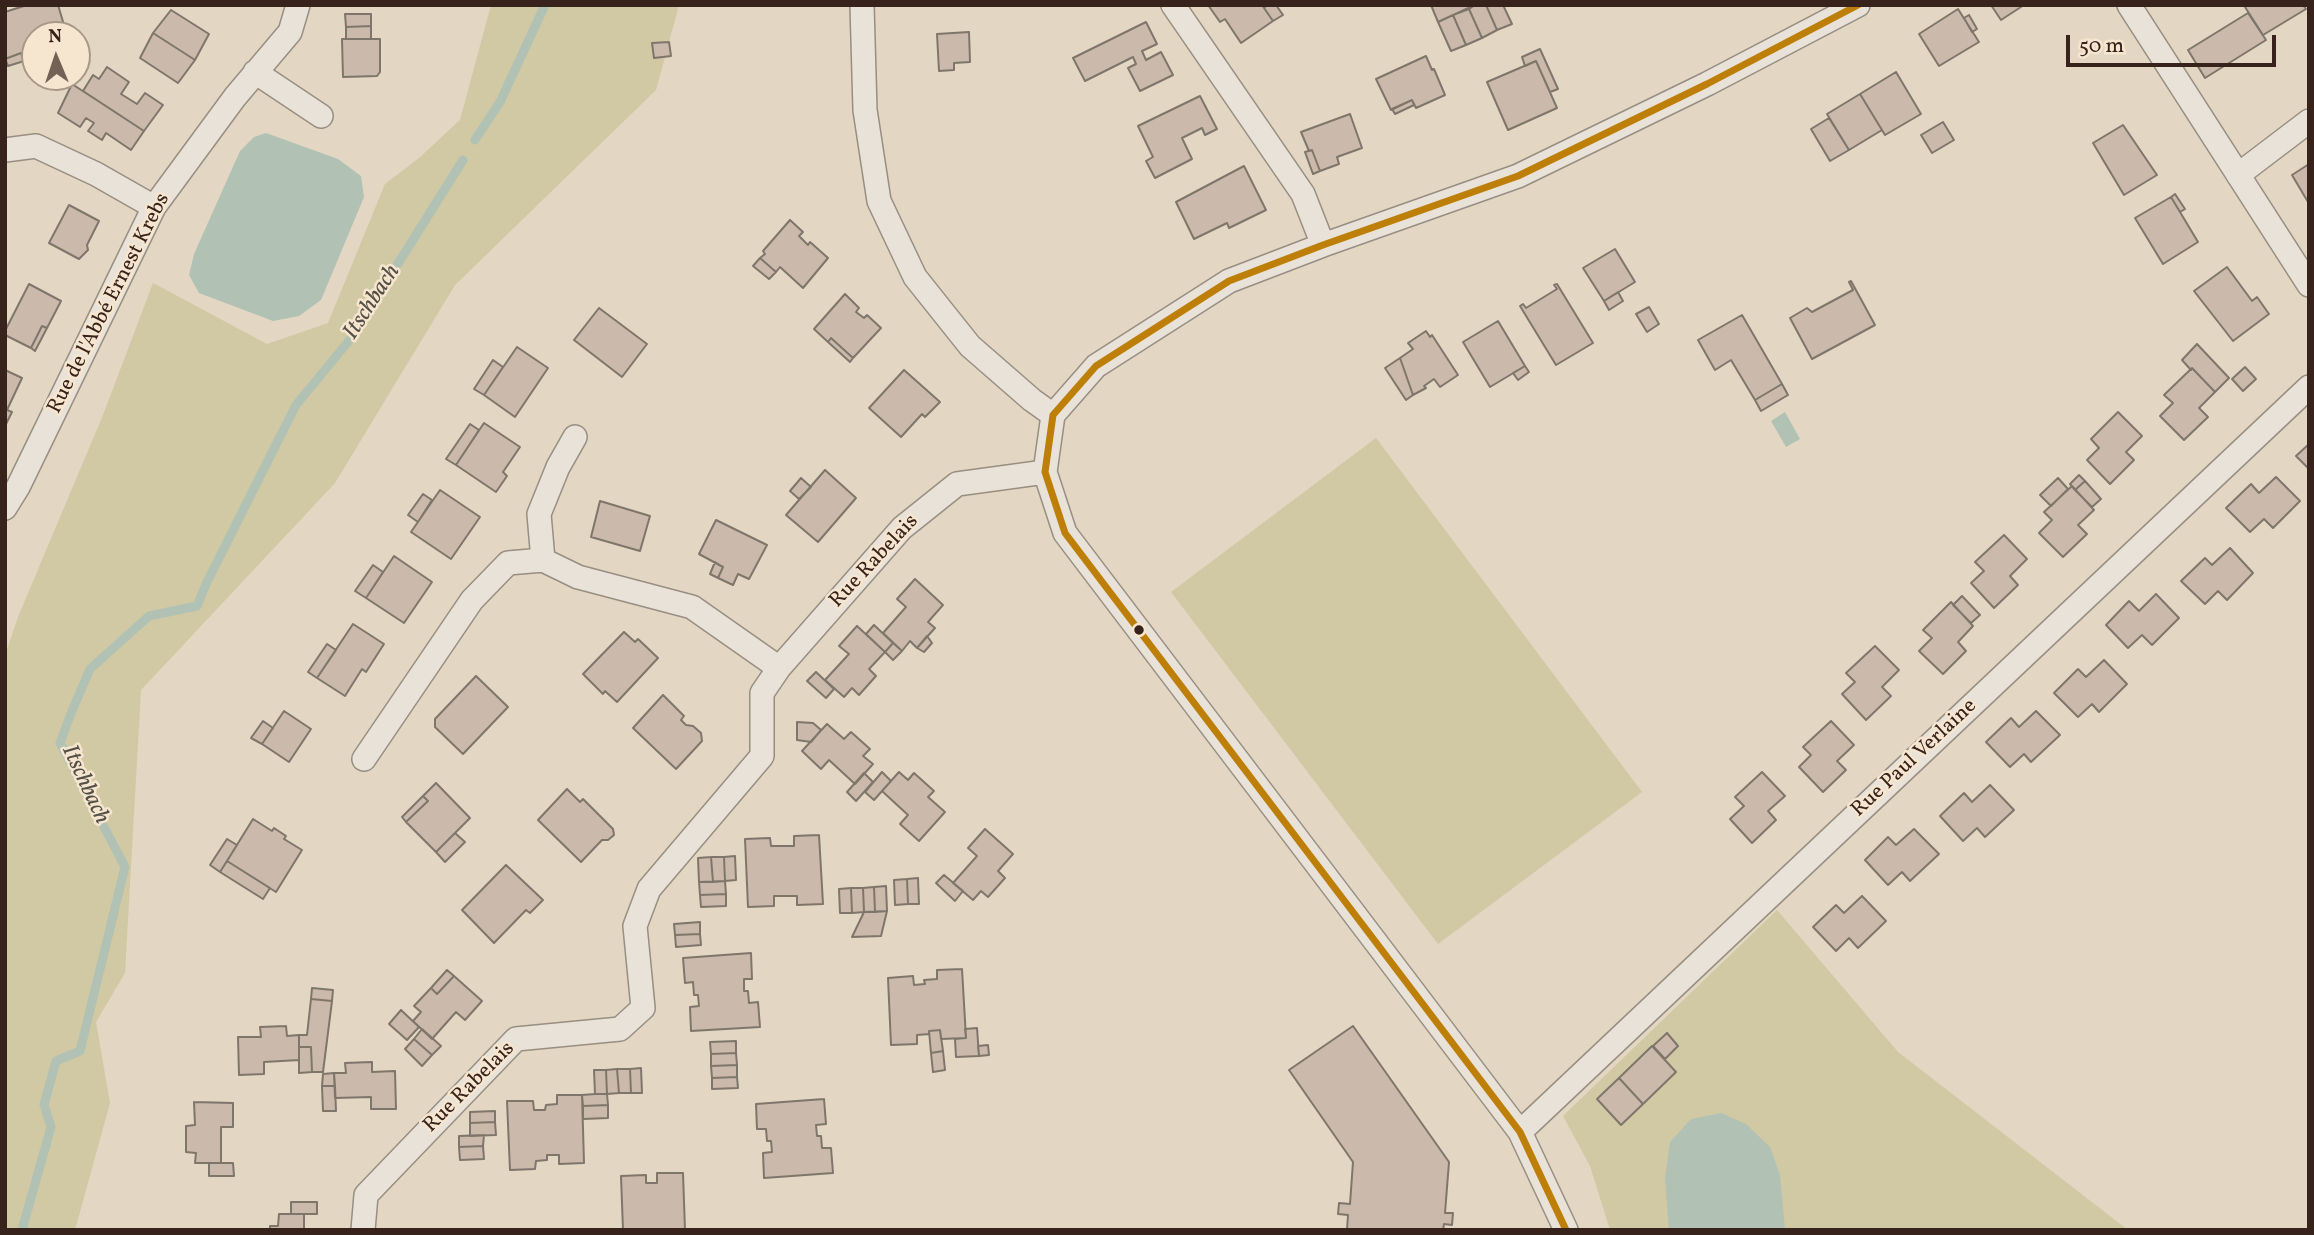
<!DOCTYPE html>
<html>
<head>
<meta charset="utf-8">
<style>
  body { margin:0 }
  #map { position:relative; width:2314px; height:1235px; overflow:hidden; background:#e3d6c2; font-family:Vollkorn,serif }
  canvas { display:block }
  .frame { position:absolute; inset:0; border:7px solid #37231b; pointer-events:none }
  .north { position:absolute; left:21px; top:21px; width:70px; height:70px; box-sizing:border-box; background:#f6e6cf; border:2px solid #aa9887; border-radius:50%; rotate:358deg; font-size:19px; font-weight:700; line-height:28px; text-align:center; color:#37231b }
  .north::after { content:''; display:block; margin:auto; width:24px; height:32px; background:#736255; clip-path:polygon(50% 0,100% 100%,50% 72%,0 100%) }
  .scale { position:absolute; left:2066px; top:35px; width:210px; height:32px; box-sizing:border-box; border:4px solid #37231b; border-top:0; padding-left:9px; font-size:21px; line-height:24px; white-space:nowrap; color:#37231b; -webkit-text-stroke:5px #f6e6cf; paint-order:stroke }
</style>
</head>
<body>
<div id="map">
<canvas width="2314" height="1235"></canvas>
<div class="frame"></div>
<div class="north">N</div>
<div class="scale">50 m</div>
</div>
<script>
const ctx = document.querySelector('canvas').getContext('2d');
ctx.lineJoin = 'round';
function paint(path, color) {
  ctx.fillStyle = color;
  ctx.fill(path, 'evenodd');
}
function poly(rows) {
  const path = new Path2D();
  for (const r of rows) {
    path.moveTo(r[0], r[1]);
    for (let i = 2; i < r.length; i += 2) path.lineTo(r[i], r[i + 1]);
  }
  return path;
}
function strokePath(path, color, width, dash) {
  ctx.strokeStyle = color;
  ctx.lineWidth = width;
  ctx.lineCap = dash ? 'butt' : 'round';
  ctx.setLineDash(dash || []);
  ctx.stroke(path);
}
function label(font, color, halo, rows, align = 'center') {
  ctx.font = font + ' Vollkorn,serif';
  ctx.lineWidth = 5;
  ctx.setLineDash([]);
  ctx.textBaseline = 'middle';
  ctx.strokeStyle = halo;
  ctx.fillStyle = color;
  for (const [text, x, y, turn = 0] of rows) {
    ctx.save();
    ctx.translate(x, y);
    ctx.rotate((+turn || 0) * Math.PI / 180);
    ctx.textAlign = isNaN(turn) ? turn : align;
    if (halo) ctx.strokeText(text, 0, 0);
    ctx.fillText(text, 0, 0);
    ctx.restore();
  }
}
paint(poly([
  [491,5,679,5,656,90,455,285,335,483,141,690,125,973,96,1022,110,1103,75,1230,5,1230,5,655,18,617,103,415,153,283,267,344,328,323,385,184,419,158,460,120],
  [1376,438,1642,792,1438,944,1171,592],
  [1777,910,1898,1052,2128,1230,1610,1230,1590,1166,1563,1116]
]), '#d0c9a3');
paint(poly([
  [266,133,338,159,361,176,364,197,321,300,299,316,273,321,199,293,189,275,194,254,240,151,254,137],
  [1785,412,1800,439,1786,447,1771,421],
  [1721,1113,1746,1124,1770,1147,1780,1175,1785,1230,1669,1230,1665,1178,1670,1142,1691,1119]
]), '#b1c2b5');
strokePath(poly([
  [475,140,500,102,545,5],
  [22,1230,51,1127,44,1105,56,1061,80,1051,125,867,60,743,72,711,90,669,149,616,197,606,207,582,296,405,352,337,463,160]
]), '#b1c2b5', 9);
const building = poly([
  [27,5,58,5,67,35,35,35,35,57,24,61,21,53,5,59,5,12,27,5],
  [1208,5,1262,5,1273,21,1241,43,1225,19,1220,22,1208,5],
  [1267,5,1276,5,1283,15,1273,21,1264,8,1267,5],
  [1431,5,1475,5,1438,22,1431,5],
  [1475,5,1486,5,1497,30,1482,38,1469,9,1475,5],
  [1486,5,1503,5,1512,24,1497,30,1486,5],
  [1991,5,2024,5,2001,20,1991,5],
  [2248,5,2303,5,2306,9,2263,35,2245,7,2248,5],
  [1469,9,1482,38,1466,45,1453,15,1469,9],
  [1958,9,1979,42,1939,66,1919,34,1958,9],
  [171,10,209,34,195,60,153,33,171,10],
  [2248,13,2266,40,2205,78,2188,50,2248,13],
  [345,14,371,14,371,26,346,27,345,14],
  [1453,15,1466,45,1451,51,1438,22,1453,15],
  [1969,15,1977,29,1972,32,1964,18,1969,15],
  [1146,22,1157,44,1142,51,1146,60,1161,52,1173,75,1140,91,1128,68,1136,64,1133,57,1085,81,1073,58,1146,22],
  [371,26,371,39,346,39,346,27,371,26],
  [969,32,970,62,954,63,954,70,939,71,937,34,969,32],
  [153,33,195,60,178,83,140,58,153,33],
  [342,39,380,39,380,72,377,76,343,77,342,39],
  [669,42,671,56,654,58,652,43,669,42],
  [1540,49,1558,89,1550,92,1536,61,1525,66,1522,57,1540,49],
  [21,53,24,61,8,66,5,59,21,53],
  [1426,56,1432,70,1434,69,1445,95,1416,108,1412,100,1391,110,1376,79,1426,56],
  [1536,61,1557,108,1508,130,1487,82,1536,61],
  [107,67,129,82,121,94,137,104,145,93,163,105,144,131,83,91,93,75,99,79,107,67],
  [1896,72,1921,114,1885,135,1860,94,1896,72],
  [72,84,144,131,131,150,106,133,102,140,88,131,94,123,86,118,80,127,58,113,72,84],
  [1860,94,1882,130,1849,150,1827,114,1860,94],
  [1200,96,1217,129,1205,135,1202,128,1182,138,1192,159,1155,178,1146,161,1153,157,1138,126,1200,96],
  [1412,100,1414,105,1395,114,1392,109,1412,100],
  [1350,114,1362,148,1337,157,1339,164,1320,171,1312,150,1309,151,1301,132,1350,114],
  [1829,118,1849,150,1830,161,1811,129,1829,118],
  [1943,122,1954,140,1932,153,1921,135,1943,122],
  [2123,125,2157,175,2124,195,2093,143,2123,125],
  [1312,150,1320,171,1313,174,1305,152,1312,150],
  [2309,164,2309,202,2308,202,2292,175,2309,164],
  [1244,166,1266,210,1229,228,1227,223,1194,239,1176,202,1244,166],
  [2175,194,2185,209,2180,212,2171,197,2175,194],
  [2171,197,2198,242,2163,264,2135,218,2171,197],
  [69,205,99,221,87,245,88,250,79,259,49,243,69,205],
  [790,220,803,232,799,236,808,245,810,242,828,258,803,288,780,267,776,272,760,258,765,254,763,251,790,220],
  [1615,249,1635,282,1604,301,1583,268,1615,249],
  [760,258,776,272,769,279,753,266,760,258],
  [2227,267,2252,301,2257,297,2269,314,2233,341,2194,291,2227,267],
  [1851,281,1875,325,1812,359,1790,318,1807,308,1812,312,1853,290,1849,282,1851,281],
  [29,284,61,301,47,328,42,326,31,348,5,335,5,331,29,284],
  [1557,284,1593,343,1556,365,1520,306,1523,304,1526,308,1557,289,1554,285,1557,284],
  [1618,292,1623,301,1609,310,1604,301,1618,292],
  [845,294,859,308,856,312,864,318,867,315,881,328,853,358,831,338,828,342,814,329,845,294],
  [1649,307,1659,324,1647,332,1636,314,1649,307],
  [599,308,647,344,622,377,574,340,599,308],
  [1742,315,1782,384,1755,400,1731,360,1715,370,1698,340,1742,315],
  [1498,321,1525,366,1490,387,1463,342,1498,321],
  [42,326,47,328,35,351,31,348,42,326],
  [1426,331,1430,337,1432,335,1458,375,1440,387,1434,379,1424,386,1426,388,1413,395,1400,358,1413,349,1408,343,1426,331],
  [831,338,853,358,850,362,828,342,831,338],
  [2197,344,2229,378,2215,392,2192,368,2191,370,2182,360,2197,344],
  [517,347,548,368,515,417,484,395,517,347],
  [1400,358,1413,395,1406,400,1385,368,1400,358],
  [493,360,503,367,484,395,474,389,493,360],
  [1525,366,1529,372,1518,380,1513,373,1525,366],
  [2245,367,2256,379,2243,391,2232,379,2245,367],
  [2192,368,2215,392,2199,408,2208,417,2184,440,2160,416,2173,403,2164,395,2192,368],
  [5,370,22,378,7,410,12,412,5,426,5,370],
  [904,370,940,402,925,417,922,414,901,437,869,408,904,370],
  [1782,384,1788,395,1761,411,1755,400,1782,384],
  [2118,412,2142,436,2126,452,2134,460,2110,484,2087,460,2099,448,2091,439,2118,412],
  [484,423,520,447,503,472,507,476,496,492,456,465,484,423],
  [470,424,479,430,456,465,446,459,470,424],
  [2309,444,2309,469,2296,456,2309,444],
  [825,470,856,498,818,542,786,515,825,470],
  [2079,475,2085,481,2075,490,2070,484,2079,475],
  [2276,477,2300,501,2273,528,2264,519,2250,532,2226,508,2251,484,2259,493,2276,477],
  [801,478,811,487,799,499,790,491,801,478],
  [2058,478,2068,489,2051,506,2040,495,2058,478],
  [2085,481,2101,499,2092,507,2075,490,2085,481],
  [2072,486,2094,510,2078,525,2087,534,2063,557,2039,533,2052,520,2044,512,2072,486],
  [440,490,480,517,451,559,411,532,440,490],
  [423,494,432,500,418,522,408,515,423,494],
  [600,501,650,516,640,551,591,537,600,501],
  [716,520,767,545,749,579,738,574,733,585,718,578,723,567,699,554,716,520],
  [2004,535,2027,559,2010,576,2018,585,1994,608,1971,583,1984,571,1975,562,2004,535],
  [2230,548,2253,573,2227,600,2218,591,2205,604,2181,581,2205,558,2212,565,2230,548],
  [394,556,432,582,404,623,366,598,394,556],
  [715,562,723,567,718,578,710,574,715,562],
  [373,565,383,572,366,598,355,591,373,565],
  [915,579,943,605,928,622,935,628,917,648,910,641,902,651,883,633,906,607,897,599,915,579],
  [2156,594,2179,618,2152,645,2142,635,2128,648,2106,625,2129,601,2139,611,2156,594],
  [1962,596,1980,615,1971,623,1953,605,1962,596],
  [1951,602,1973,626,1958,642,1966,651,1943,674,1919,651,1932,638,1923,630,1951,602],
  [353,624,384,644,366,672,362,669,345,696,317,678,353,624],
  [874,625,893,643,885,652,866,634,874,625],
  [857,626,885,652,869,669,876,676,859,695,852,688,844,697,825,680,849,654,839,646,857,626],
  [624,632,635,642,638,639,658,658,617,702,605,691,603,694,583,674,624,632],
  [927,636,932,643,924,652,917,648,927,636],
  [893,643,902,651,893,660,885,652,893,643],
  [327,644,336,650,317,678,308,672,327,644],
  [1875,646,1899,670,1882,687,1891,696,1866,720,1842,694,1855,682,1846,673,1875,646],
  [2104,660,2127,684,2099,712,2092,704,2078,717,2054,693,2078,669,2086,677,2104,660],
  [816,672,834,689,826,698,807,681,816,672],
  [476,676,508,707,463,754,435,727,435,719,476,676],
  [663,695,684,716,681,720,686,725,693,726,701,733,702,741,676,769,633,728,663,695],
  [284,711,311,729,289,762,262,744,284,711],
  [2036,711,2060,735,2031,762,2024,754,2010,767,1986,742,2011,718,2019,727,2036,711],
  [263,721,273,728,262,744,251,738,263,721],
  [1831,721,1854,745,1837,761,1846,770,1823,792,1799,767,1811,755,1803,747,1831,721],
  [797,722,813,723,821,730,811,742,797,740,797,722],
  [827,724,844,739,851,732,870,749,863,756,873,764,855,784,829,760,821,769,802,751,827,724],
  [882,772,891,781,874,800,865,792,882,772],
  [899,772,908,780,914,773,934,791,928,797,945,812,919,841,900,824,908,815,882,791,899,772],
  [1762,772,1785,796,1768,811,1776,820,1752,843,1730,819,1744,806,1735,797,1762,772],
  [864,773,873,782,856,801,847,792,864,773],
  [436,783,470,818,436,852,406,822,428,801,423,796,436,783],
  [1990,785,2014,810,1985,837,1977,828,1963,841,1940,816,1964,793,1972,802,1990,785],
  [567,789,580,802,583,799,613,829,614,835,608,840,602,840,581,862,538,820,567,789],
  [423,796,428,801,406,822,402,817,423,796],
  [253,819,272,831,274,828,286,836,284,839,302,850,276,892,227,861,253,819],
  [985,829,1013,854,998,871,1005,878,988,897,981,891,973,900,953,883,977,856,968,848,985,829],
  [1914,829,1939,854,1910,881,1902,872,1888,885,1865,860,1888,837,1896,845,1914,829],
  [455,833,465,842,445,862,436,852,455,833],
  [819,835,823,904,797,905,797,896,774,896,774,906,748,907,745,839,770,838,771,846,794,846,794,836,819,835],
  [227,839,237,845,220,872,210,865,227,839],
  [735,856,736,880,725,881,724,857,735,856],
  [711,857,724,857,725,881,713,882,711,857],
  [711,857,713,882,699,882,698,858,711,857],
  [227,861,270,888,263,899,220,872,227,861],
  [506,865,543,900,530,913,526,910,494,943,462,910,506,865],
  [944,875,963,891,955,901,936,883,944,875],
  [918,878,919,904,908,904,907,879,918,878],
  [907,879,908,904,895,905,894,880,907,879],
  [725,881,726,894,700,895,699,882,725,881],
  [886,886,887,911,875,912,874,887,886,886],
  [874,887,875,912,864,912,863,888,874,887],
  [851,888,863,888,864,912,852,913,851,888],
  [851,888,852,913,840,913,839,889,851,888],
  [726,894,726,906,701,907,700,895,726,894],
  [1862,896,1886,921,1858,948,1849,938,1836,951,1813,927,1836,905,1844,913,1862,896],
  [887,911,881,936,852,937,864,912,887,911],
  [700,922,700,934,675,935,674,924,700,922],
  [700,934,701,945,676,947,675,935,700,934],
  [751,953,752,979,744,979,744,991,748,991,749,1003,758,1002,760,1027,691,1031,690,1007,699,1006,698,995,694,995,693,982,685,983,683,958,751,953],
  [962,969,966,1038,941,1039,940,1030,929,1031,929,1034,917,1035,917,1044,891,1045,888,978,913,976,914,985,925,984,924,980,937,979,937,970,962,969],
  [447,970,454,976,437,994,431,988,447,970],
  [454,976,482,1001,465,1020,456,1012,432,1039,413,1021,421,1012,414,1006,431,988,437,994,454,976],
  [312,988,333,990,332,1001,311,999,312,988],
  [311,999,332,1001,323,1072,312,1072,311,1047,299,1047,299,1035,307,1035,311,999],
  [401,1010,419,1027,407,1040,389,1024,401,1010],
  [286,1026,287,1036,299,1035,299,1060,264,1062,264,1074,239,1075,238,1037,261,1037,260,1027,286,1026],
  [1353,1026,1449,1162,1445,1213,1453,1213,1452,1225,1444,1224,1443,1230,1347,1230,1348,1215,1338,1214,1339,1203,1350,1204,1353,1162,1289,1070,1353,1026],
  [977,1028,979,1056,956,1057,955,1039,966,1038,965,1029,977,1028],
  [422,1029,441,1046,432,1055,414,1039,422,1029],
  [940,1030,943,1051,931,1053,929,1031,940,1030],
  [1667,1033,1678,1046,1665,1059,1653,1046,1667,1033],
  [414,1039,432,1055,422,1066,405,1049,414,1039],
  [736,1041,736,1053,711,1054,710,1042,736,1041],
  [988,1045,989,1055,979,1056,978,1046,988,1045],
  [1652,1046,1676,1072,1643,1104,1619,1078,1652,1046],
  [299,1047,311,1047,312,1072,299,1073,299,1047],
  [943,1051,945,1070,933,1072,931,1053,943,1051],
  [736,1053,737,1065,711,1066,711,1054,736,1053],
  [372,1062,372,1072,395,1071,396,1109,371,1109,371,1097,335,1098,334,1073,346,1073,345,1063,372,1062],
  [737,1065,737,1077,712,1078,711,1066,737,1065],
  [641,1068,642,1093,631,1093,630,1069,641,1068],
  [617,1069,630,1069,631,1093,619,1093,617,1069],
  [617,1069,619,1093,607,1094,606,1070,617,1069],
  [594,1070,606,1070,607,1094,595,1094,594,1070],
  [334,1073,335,1086,322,1086,323,1074,334,1073],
  [737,1077,738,1088,712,1089,712,1078,737,1077],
  [1619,1078,1643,1104,1621,1125,1597,1099,1619,1078],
  [322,1086,335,1086,336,1111,323,1111,322,1086],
  [595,1094,607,1094,608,1105,583,1106,582,1095,595,1094],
  [557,1095,582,1095,584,1163,559,1164,559,1155,547,1155,547,1160,536,1161,535,1169,510,1170,507,1101,533,1101,534,1110,545,1110,546,1105,557,1104,557,1095],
  [824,1099,826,1124,816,1125,817,1136,821,1136,822,1148,831,1148,833,1173,764,1178,763,1153,772,1152,771,1141,767,1141,766,1129,757,1129,756,1104,824,1099],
  [194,1102,233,1103,233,1127,221,1127,221,1163,195,1163,196,1153,186,1152,186,1126,195,1125,194,1102],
  [608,1105,608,1118,583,1119,583,1106,608,1105],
  [495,1111,495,1122,470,1123,470,1112,495,1111],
  [495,1122,496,1135,470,1136,470,1123,495,1122],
  [484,1135,483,1146,459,1147,459,1136,484,1135],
  [483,1146,484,1159,460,1160,459,1147,483,1146],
  [209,1163,233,1163,234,1176,209,1176,209,1163],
  [657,1173,683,1173,685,1230,623,1230,621,1176,646,1175,646,1183,657,1183,657,1173],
  [291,1202,317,1202,317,1214,291,1214,291,1202],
  [279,1214,304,1214,304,1230,270,1230,270,1226,278,1226,279,1214]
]);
paint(building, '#cbbaac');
strokePath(building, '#7f766b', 2);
const street = poly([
  [862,5,865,110,879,201,915,277,970,346,1032,400,1053,415],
  [1173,5,1303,194,1323,245],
  [2129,5,2309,285],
  [255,72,321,116],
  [5,150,36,146,96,174,154,207],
  [2238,175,2309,121],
  [575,437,558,467,539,514,543,560,578,577,692,607,779,668],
  [5,508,18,487,154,207,235,97,290,32,298,5],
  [364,759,472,600,508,563,543,560],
  [1520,1132,2309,387],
  [363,1230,366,1195,516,1039,620,1029,643,1008,635,926,649,889,762,756,762,693,779,668,902,528,957,484,1045,472],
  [1566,1230,1520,1132,1065,533,1045,472,1053,415,1096,366,1229,281,1323,245,1518,176,1707,84,1858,5]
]);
strokePath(street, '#988e82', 26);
strokePath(street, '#e8e2d8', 23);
strokePath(poly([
  [1566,1230,1520,1132,1065,533,1045,472,1053,415,1096,366,1229,281,1323,245,1518,176,1707,84,1858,5]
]), '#bd7f08', 7);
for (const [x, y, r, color] of [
  [1139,630,6,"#37231b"]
]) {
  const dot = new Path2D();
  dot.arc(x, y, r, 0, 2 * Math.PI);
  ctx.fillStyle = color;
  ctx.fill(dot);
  strokePath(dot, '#f6e6cf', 2.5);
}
label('21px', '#37231b', '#f6e6cf', [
  ["Rue de l'Abbé Ernest Krebs",110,304,-63],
  ["Rue Rabelais",875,562,-47],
  ["Rue Paul Verlaine",1915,759,-43],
  ["Rue Rabelais",470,1088,-45]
]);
label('italic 23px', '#555047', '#f6e6cf', [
  ["Itschbach",373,303,-57],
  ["Itschbach",84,785,65]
]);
</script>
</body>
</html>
